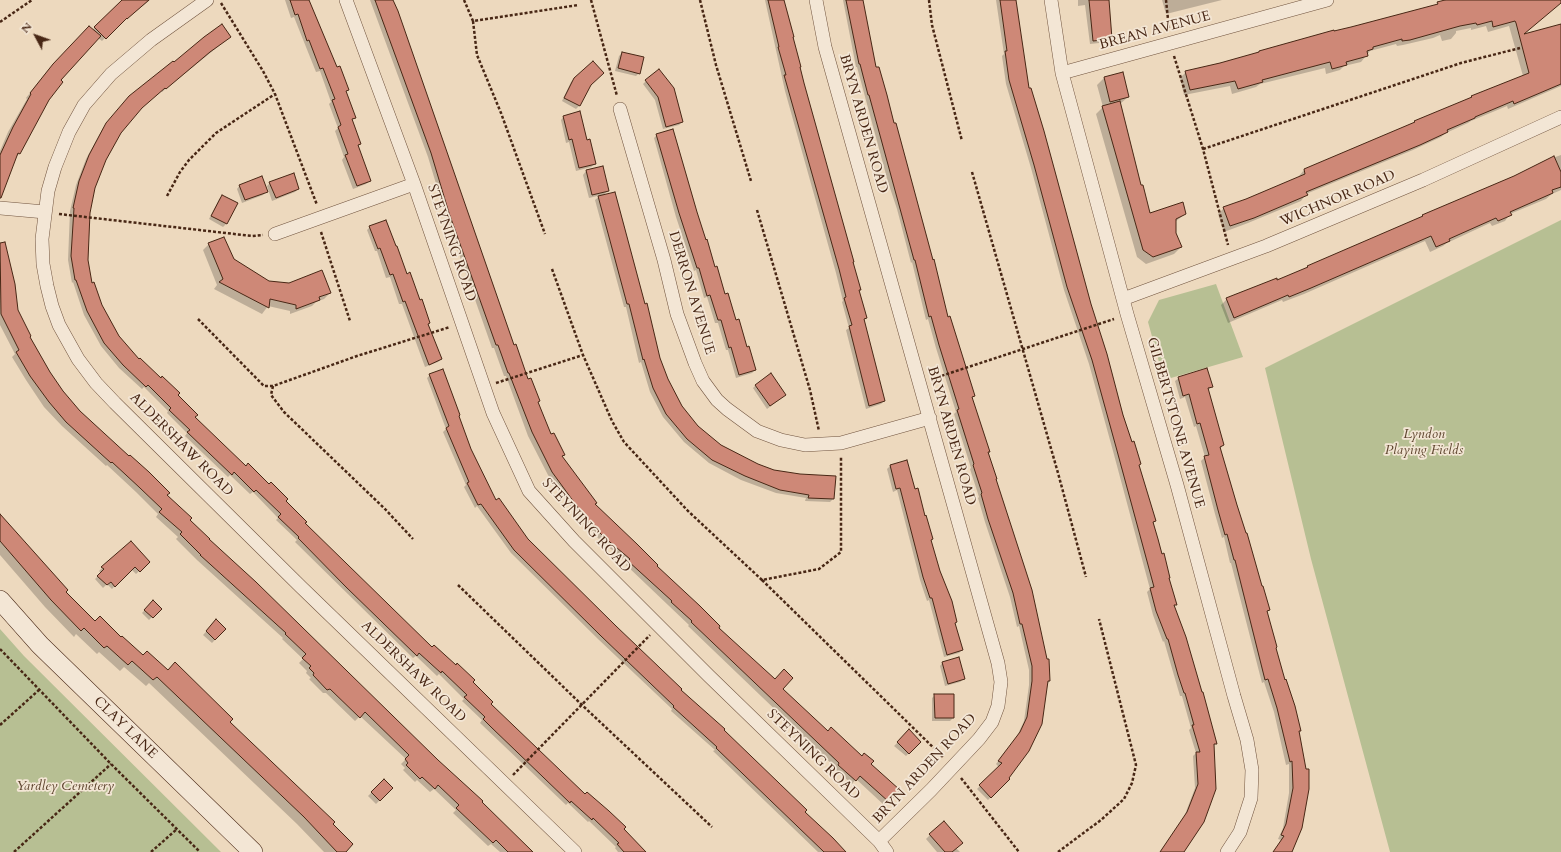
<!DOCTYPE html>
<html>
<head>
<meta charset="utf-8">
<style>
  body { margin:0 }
  #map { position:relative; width:1561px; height:852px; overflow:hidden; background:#edd9be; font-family:Cardo,serif }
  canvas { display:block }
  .north { position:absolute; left:16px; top:16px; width:40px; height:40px; -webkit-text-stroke:3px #f3e6d5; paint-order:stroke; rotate:311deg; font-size:11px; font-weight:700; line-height:16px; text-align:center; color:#482715 }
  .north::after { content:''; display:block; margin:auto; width:14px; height:18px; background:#482715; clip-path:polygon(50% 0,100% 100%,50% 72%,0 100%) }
</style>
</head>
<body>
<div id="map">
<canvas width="1561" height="852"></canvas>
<div class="north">N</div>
</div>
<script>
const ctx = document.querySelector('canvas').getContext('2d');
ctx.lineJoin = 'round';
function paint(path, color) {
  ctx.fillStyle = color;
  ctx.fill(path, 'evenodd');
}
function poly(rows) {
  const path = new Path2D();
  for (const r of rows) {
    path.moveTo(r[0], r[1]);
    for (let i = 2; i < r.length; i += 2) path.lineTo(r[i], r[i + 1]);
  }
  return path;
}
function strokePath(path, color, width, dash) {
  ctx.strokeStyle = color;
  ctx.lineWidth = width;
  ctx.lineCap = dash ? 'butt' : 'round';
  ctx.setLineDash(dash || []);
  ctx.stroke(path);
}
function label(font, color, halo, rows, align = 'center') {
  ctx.font = font + ' Cardo,serif';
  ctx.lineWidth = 3.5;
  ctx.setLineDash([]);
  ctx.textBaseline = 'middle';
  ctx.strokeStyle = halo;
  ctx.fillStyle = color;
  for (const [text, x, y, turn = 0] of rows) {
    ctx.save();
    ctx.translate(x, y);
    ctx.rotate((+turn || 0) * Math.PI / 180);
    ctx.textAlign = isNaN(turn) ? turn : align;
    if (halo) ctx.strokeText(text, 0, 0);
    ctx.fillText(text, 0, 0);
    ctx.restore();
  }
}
paint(poly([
  [1561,220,1561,852,1390,852,1311,559,1265,368],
  [1216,284,1243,357,1164,380,1148,322,1159,300],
  [0,629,24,656,221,852,0,852]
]), '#b7bf93');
paint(poly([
  [125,0,150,0,124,21,123,20,102,41,98,38,59,80,20,153,15,158,0,192,0,151,8,132,27,99,26,98,48,70,89,27,92,30],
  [285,0,306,0,345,92,354,118,351,121,360,144,358,147,370,180,366,184,353,189,342,160,344,157,335,131,338,128,329,104,331,102,320,71,316,72,294,17,291,18],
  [370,0,392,0,513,346,551,436,564,454,561,457,594,505,656,567,827,732,870,764,899,790,884,805,856,779,852,784,835,769,836,768,688,626,689,625,626,565,628,563,600,540,583,523,548,475,528,436,506,376,504,376,494,348,492,348,446,217,428,157],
  [765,0,784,0,799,68,860,289,859,291,866,317,864,320,884,401,881,404,866,409,846,330,849,328,842,302,843,301,836,273,785,91],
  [843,0,862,0,876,68,893,124,948,318,974,396,972,398,989,451,987,453,1049,681,1008,778,1009,779,988,800,977,789,999,767,996,764,1017,736,1024,721,1029,685,1029,670,1019,626,1017,627,1010,597,985,522,978,498,979,497,970,469,971,468,954,414,956,412,936,348,928,319,926,320,912,262,911,263,897,209,888,182,857,67,856,67],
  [996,0,1015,0,1028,90,1090,304,1155,521,1153,523,1176,604,1174,606,1216,743,1213,746,1183,852,1160,852,1184,817,1195,788,1193,756,1196,753,1189,730,1191,728,1182,696,1180,696,1164,641,1163,642,1153,615,1147,592,1150,589,1113,451,1089,364,1064,290,1031,168,1006,84,1002,56,1004,54],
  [1078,0,1101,0,1111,38,1108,42,1090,44,1085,5,1078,6],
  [1162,0,1222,0,1166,14],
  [1449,0,1559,0,1522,36,1561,25,1561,86,1508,109,1507,106,1471,121,1468,123,1446,133,1441,137,1413,150,1306,194,1301,201,1248,223,1224,232,1218,214,1224,208,1247,200,1299,178,1299,176,1304,170,1412,125,1415,122,1469,99,1472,97,1523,76,1509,26,1488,32,1486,26,1471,30,1471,28,1456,31,1456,33,1451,39,1442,41,1440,35,1433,38,1403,45,1397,46,1396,44,1370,51,1361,62,1344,66,1340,70,1326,74,1325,68,1260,84,1256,87,1232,94,1230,86,1184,95,1180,78,1186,72,1435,6,1438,3],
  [230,37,162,92,161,91,139,110,120,132,105,160,94,187,89,213,87,260,91,284,101,306,118,336,139,361,176,395,194,417,246,467,285,501,304,523,432,649,471,682,490,704,532,746,623,829,645,852,618,852,615,848,616,847,589,821,588,822,568,803,566,805,480,723,482,720,462,701,464,699,439,674,437,676,416,656,413,658,295,542,297,540,276,520,278,518,253,492,250,494,230,475,228,477,185,436,187,433,167,413,168,411,144,387,142,389,119,368,101,346,84,315,73,282,72,283,68,260,70,211,76,185,86,159,103,128,126,101,174,63],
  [622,53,639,73,636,76,615,71,619,56],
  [575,78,590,85,580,105,576,109,562,101,571,82],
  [1104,78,1128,97,1120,104,1140,187,1150,214,1185,214,1175,222,1175,233,1181,247,1174,254,1146,264,1137,257,1096,114,1103,107,1097,85],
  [646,81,682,122,679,125,663,129,655,100,643,84],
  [564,116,586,141,595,164,591,167,576,171,569,142,566,143,561,120],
  [657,135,696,213,714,268,755,370,752,373,736,378,728,350,726,350,718,323,715,323,707,297,704,298,696,270,694,271,676,217,654,138],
  [1561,155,1561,190,1552,194,1546,199,1510,214,1505,221,1492,226,1490,223,1447,243,1443,246,1430,252,1425,241,1304,294,1283,302,1282,300,1228,323,1221,305,1227,299,1306,269,1308,267,1515,177,1544,161],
  [586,171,608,191,602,196,667,379,681,407,697,427,720,446,757,465,833,499,830,502,805,501,806,498,776,493,741,480,709,463,684,442,663,417,650,392,641,362,639,363,626,307,624,307,595,200,601,195,589,198,583,175],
  [270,183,298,189,295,192,272,201,267,186],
  [240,185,266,192,263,195,242,203,237,189],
  [222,196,226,224,223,227,209,219,219,199],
  [370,227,427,325,441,359,438,362,425,367,402,304,399,304,390,277,386,278,377,251,375,251,367,230],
  [209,244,268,282,289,284,330,293,324,299,316,302,312,306,290,314,290,311,268,306,262,314,214,289,217,285,203,250],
  [8,261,17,311,29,337,62,392,80,411,166,495,188,520,531,852,500,852,491,844,488,846,453,813,456,810,434,789,430,792,417,780,415,782,403,770,405,768,401,764,406,759,360,716,355,721,326,693,323,693,309,679,311,678,306,673,307,671,299,663,303,659,282,639,283,638,197,560,176,539,178,537,156,517,158,514,136,492,107,465,106,466,62,426,44,407,26,380,12,357,15,354,0,325,0,263],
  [430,375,458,416,470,449,495,502,528,540,844,852,818,852,713,751,715,750,671,711,672,709,598,639,511,553,477,506,475,508,464,487,466,485,443,432,446,429,427,378],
  [1179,378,1212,387,1208,390,1223,445,1220,449,1269,610,1267,612,1275,648,1297,719,1305,770,1291,852,1273,852,1281,840,1278,839,1283,828,1289,793,1289,764,1286,765,1274,712,1264,682,1262,683,1231,563,1230,563,1224,537,1222,538,1215,514,1201,461,1205,457,1196,426,1194,427,1185,397,1180,399,1175,381],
  [756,385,785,395,767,409,753,388],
  [906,461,939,571,956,622,955,623,962,650,959,653,944,657,929,600,927,601,920,580,897,490,893,492,887,469,890,466],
  [0,515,65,592,95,623,121,638,143,656,331,824,344,852,324,852,297,824,149,683,146,686,124,667,120,671,99,652,97,654,76,634,74,637,45,607,0,555],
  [149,562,136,574,131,569,112,589,107,584,103,588,95,579,101,573,99,571,102,568],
  [153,601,160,609,149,620,142,613],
  [216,621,225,629,212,643,203,635],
  [943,662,964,679,960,682,945,686,940,666],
  [935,695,953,718,950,721,932,721,932,698],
  [909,731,920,742,906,756,894,746],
  [384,780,392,788,376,804,368,796],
  [930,835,956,848,960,852,937,852,926,839]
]), '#0003');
const building = poly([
  [122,0,149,0,127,19,127,18,106,39,94,27,122,0],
  [290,0,309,0,337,67,340,66,349,90,346,91,356,118,352,119,361,144,358,145,371,181,357,186,345,155,348,154,338,127,341,125,332,100,335,99,323,68,320,69,309,40,307,41,298,14,295,15,290,0],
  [375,0,393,0,398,11,514,345,516,344,528,379,531,378,540,401,538,402,551,434,554,433,565,455,562,456,597,503,595,504,637,544,658,565,657,566,700,606,720,626,719,628,775,679,784,669,793,678,783,689,828,731,831,727,862,756,864,753,874,761,871,764,900,790,889,802,860,776,856,781,838,765,839,763,691,622,692,621,671,602,672,601,628,561,630,559,604,537,587,520,552,472,532,432,509,373,508,373,498,345,496,345,449,213,431,153,375,0],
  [768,0,784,0,794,37,793,37,801,67,800,67,804,83,854,262,853,262,861,290,859,290,867,318,864,319,885,401,869,406,849,326,852,325,844,298,846,297,839,269,784,75,786,75,778,47,779,47,768,0],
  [846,0,863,0,876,67,879,67,887,95,894,123,896,123,933,260,934,259,948,317,950,316,975,396,972,397,990,452,988,452,997,479,996,479,1032,590,1047,659,1049,659,1050,681,1048,681,1042,724,1029,751,1009,778,1010,779,991,798,979,785,1002,763,998,761,1020,732,1027,717,1032,681,1032,666,1022,624,1020,624,1013,593,988,519,981,494,982,493,973,465,974,464,957,410,959,409,939,345,931,316,929,317,915,260,914,260,869,95,868,95,860,64,859,64,846,0],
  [1000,0,1016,0,1029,88,1031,88,1044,131,1091,304,1107,354,1123,415,1132,442,1134,441,1141,464,1139,465,1156,521,1153,522,1158,539,1162,554,1164,553,1170,578,1169,578,1177,605,1174,605,1186,637,1202,692,1203,692,1217,744,1214,744,1216,789,1204,822,1184,852,1160,852,1187,812,1198,784,1196,752,1200,752,1192,725,1194,725,1185,693,1184,693,1178,675,1168,639,1167,639,1156,611,1150,588,1154,587,1116,447,1092,360,1067,287,1034,165,1009,80,1005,51,1007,51,1000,0],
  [1089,0,1109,0,1112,39,1093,41,1089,0],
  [1445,0,1561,0,1561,3,1524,34,1561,24,1561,84,1514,104,1513,101,1475,117,1475,118,1447,130,1448,132,1420,145,1306,192,1308,195,1254,218,1230,226,1223,207,1246,199,1305,174,1304,169,1415,122,1414,121,1472,97,1471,96,1529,73,1516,23,1515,21,1493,27,1492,21,1477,25,1476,23,1460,26,1410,40,1402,41,1402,39,1373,47,1373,49,1367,51,1368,56,1346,62,1347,65,1332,69,1330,62,1262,80,1263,82,1238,89,1235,81,1190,90,1185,71,1220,63,1259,52,1259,51,1334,30,1334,31,1351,27,1438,4,1437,2,1445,0],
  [222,24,231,37,210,52,166,89,165,88,142,108,121,133,106,160,95,188,90,213,88,260,92,283,94,282,102,305,119,336,139,359,140,358,161,378,162,376,180,393,178,395,198,415,195,417,246,466,248,463,269,484,271,482,288,499,286,501,307,522,305,523,346,563,432,647,434,645,456,665,457,663,475,680,473,682,493,702,491,704,585,794,587,792,609,811,626,827,624,829,646,852,624,852,617,844,619,843,593,818,592,820,571,801,570,803,491,727,483,719,485,717,464,697,467,695,442,671,441,673,419,653,417,656,346,587,298,538,299,537,278,517,281,514,256,490,254,492,234,472,232,475,187,432,190,430,169,410,171,408,148,385,146,387,123,365,104,343,87,311,76,280,75,280,71,256,74,208,73,208,79,181,89,155,106,123,129,96,173,61,174,62,204,37,222,24],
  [89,26,101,36,61,80,63,82,49,100,20,154,18,153,1,198,0,198,0,155,13,127,31,94,30,93,53,64,89,26],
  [622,52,644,57,640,74,618,68,622,52],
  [593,61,604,73,591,85,580,106,564,98,574,78,593,61],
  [659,69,674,88,683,122,666,127,658,97,645,80,659,69],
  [1123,72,1129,97,1110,102,1104,77,1123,72],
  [1120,101,1141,185,1143,185,1150,213,1183,202,1186,214,1176,219,1176,233,1182,247,1153,257,1143,250,1102,106,1120,101],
  [580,111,587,140,590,139,596,164,579,168,572,139,569,140,563,116,580,111],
  [673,129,697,212,706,240,707,239,715,267,717,266,725,294,728,293,736,320,739,319,747,347,749,346,756,370,739,375,731,347,729,348,721,320,718,320,710,295,707,296,699,268,697,268,679,213,656,134,673,129],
  [1554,156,1561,172,1561,187,1552,190,1553,193,1510,212,1512,215,1498,221,1496,218,1449,239,1450,241,1436,247,1431,236,1311,288,1289,297,1288,295,1234,318,1226,298,1277,278,1277,280,1308,267,1307,266,1423,216,1422,215,1514,176,1554,156],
  [603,166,609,191,592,195,586,170,603,166],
  [294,173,299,189,276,198,269,182,294,173],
  [262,176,268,192,245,200,239,185,262,176],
  [615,192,645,304,647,303,660,358,668,379,682,406,698,426,721,445,758,464,774,470,800,474,836,476,834,499,808,498,809,495,780,490,745,476,712,460,687,439,666,414,653,388,644,359,643,360,629,304,627,304,598,196,615,192],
  [222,195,238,203,227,224,211,216,222,195],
  [386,220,396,246,397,246,407,274,410,272,420,300,422,299,430,323,428,324,442,359,429,365,405,301,403,302,393,274,390,275,380,248,378,249,369,226,386,220],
  [224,237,234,259,269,281,289,283,322,270,331,293,319,297,320,300,296,309,296,305,270,299,269,308,219,282,223,279,208,243,224,237],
  [5,242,15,284,18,310,31,336,30,337,50,372,63,391,80,411,129,456,130,455,149,472,170,493,167,495,192,518,190,520,210,539,209,539,256,582,438,760,483,801,482,802,533,852,508,852,496,840,493,843,456,808,459,805,438,785,435,789,422,777,420,779,406,765,408,763,405,759,409,755,365,712,360,718,330,689,327,690,313,675,314,673,309,668,311,666,302,658,306,654,285,634,286,633,200,555,201,555,180,534,182,532,159,512,162,509,140,488,112,462,111,463,66,422,49,402,30,376,16,352,19,350,1,314,0,243,5,242],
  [1207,368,1213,387,1208,388,1224,445,1220,447,1237,505,1246,533,1247,533,1262,586,1263,586,1270,610,1267,611,1277,647,1276,648,1285,680,1286,679,1295,706,1301,731,1299,731,1306,769,1309,769,1309,789,1302,828,1292,852,1273,852,1284,836,1281,835,1286,824,1293,788,1292,761,1290,762,1277,708,1268,679,1265,680,1235,560,1234,560,1227,534,1225,535,1218,510,1204,456,1209,455,1200,423,1197,424,1189,394,1183,396,1178,377,1207,368],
  [443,369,460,415,459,416,471,449,496,500,499,498,528,539,616,626,682,689,681,690,725,729,724,730,807,810,805,812,833,838,846,852,824,852,716,748,717,747,673,707,674,706,601,636,514,550,481,504,478,505,467,483,469,482,446,428,449,426,429,374,443,369],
  [771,373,786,395,770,406,755,385,771,373],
  [907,460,915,489,918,488,925,516,926,515,933,539,931,540,940,571,952,601,957,622,955,623,963,650,947,655,932,598,930,598,923,577,900,488,896,489,890,465,907,460],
  [0,514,68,590,66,592,95,621,100,616,121,637,122,636,143,655,147,651,168,670,175,662,233,719,230,722,335,822,333,824,353,844,346,852,337,852,304,817,157,677,153,680,132,661,128,665,107,646,104,648,84,628,81,631,51,600,0,541,0,514],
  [131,541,150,562,140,572,135,567,115,587,111,582,107,585,97,576,104,569,101,567,131,541],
  [153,600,162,609,153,618,144,610,153,600],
  [216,619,226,629,215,640,206,631,216,619],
  [959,657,965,679,948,684,942,662,959,657],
  [934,694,954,694,954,718,935,718,934,694],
  [909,729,921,742,909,754,897,742,909,729],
  [384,779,393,788,380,801,371,792,384,779],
  [944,821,963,843,952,852,945,852,929,834,944,821]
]);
paint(building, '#ce8877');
strokePath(building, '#482715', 1);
const street = poly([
  [207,0,151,40,111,74,84,105,69,132,55,167,48,191,42,239,43,264,47,286,52,306,59,325,78,359,96,383,115,403,301,587,575,852],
  [346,0,414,184,493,413,529,491,574,541,709,676,879,841,887,852],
  [816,0,825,47,998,663,1001,682,998,706,992,722,979,739,931,790,879,841],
  [1051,0,1062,73,1127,314,1177,485,1234,696,1247,740,1252,770,1251,798,1240,832,1227,852],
  [1062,73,1327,0],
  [620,109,664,260,677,314,695,363,703,381,717,400,727,409,757,431,781,440,805,445,841,443,930,418],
  [0,208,45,212],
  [275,234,414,184],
  [1123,299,1266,246,1423,180,1561,117]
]);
const secondary = poly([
  [0,600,40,645,253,852]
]);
strokePath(street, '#71543f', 14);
strokePath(secondary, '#482715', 20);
strokePath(poly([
  [464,0,473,21,578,5],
  [591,0,617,96],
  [700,0,716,65,751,181],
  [929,0,932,25,962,141],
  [1166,0,1169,29],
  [221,3,263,71,275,94,317,205],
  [473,21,477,55,501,113,545,234],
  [0,22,32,0],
  [1174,56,1203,149,1228,245],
  [1203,149,1461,63,1520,48],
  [972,172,1058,473,1086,577],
  [167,196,180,172,189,160,216,133,275,94],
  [757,210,810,390,819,431],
  [59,214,252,236,263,235],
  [321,232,350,321],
  [552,269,583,355],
  [198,319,264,386,273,386,357,356,450,327],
  [932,379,1114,319],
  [496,383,583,355,612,421,624,442,688,511,762,580,819,569,841,552,841,456],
  [273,386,271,395,284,412,385,509,413,539],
  [762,580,944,758],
  [458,585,582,705,712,827],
  [0,649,111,764,200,852],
  [0,725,39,690],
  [513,775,650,635],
  [961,778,1019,852],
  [14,852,111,764],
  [151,852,177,829],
  [1058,852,1101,820,1124,799,1132,783,1136,765,1099,619]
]), '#482715', 2.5, [3, 2]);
strokePath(street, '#f3e6d5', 13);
strokePath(secondary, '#f3e6d5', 19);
label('14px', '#482715', '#f3e6d5', [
  ["BREAN AVENUE",1155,31,-15],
  ["BRYN ARDEN ROAD",863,124,74],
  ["WICHNOR ROAD",1338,199,-23],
  ["STEYNING ROAD",451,243,71],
  ["DERRON AVENUE",691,293,73],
  ["GILBERTSTONE AVENUE",1175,423,74],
  ["BRYN ARDEN ROAD",951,436,74],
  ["ALDERSHAW ROAD",181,445,45],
  ["STEYNING ROAD",586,526,47],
  ["ALDERSHAW ROAD",413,672,44],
  ["CLAY LANE",125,728,44],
  ["STEYNING ROAD",813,755,44],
  ["BRYN ARDEN ROAD",925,769,-47]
]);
label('italic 14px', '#5e452e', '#f3e6d5', [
  ["Lyndon",1424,435],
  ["Playing Fields",1424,451],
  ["Yardley Cemetery",65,787]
]);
</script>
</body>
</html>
